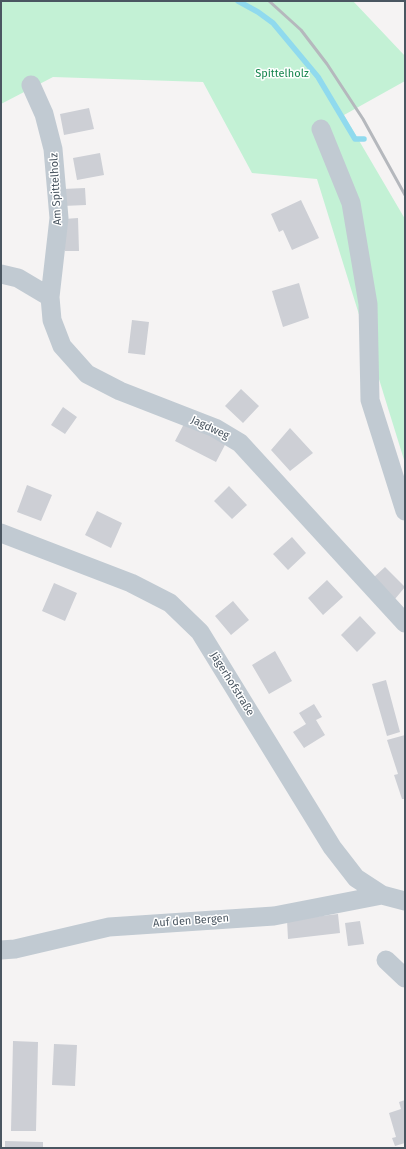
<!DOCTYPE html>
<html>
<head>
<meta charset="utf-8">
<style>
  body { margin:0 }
  #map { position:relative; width:406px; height:1149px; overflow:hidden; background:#f5f3f3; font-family:"Fira Sans",sans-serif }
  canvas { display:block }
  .frame { position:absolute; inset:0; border:2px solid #4a5661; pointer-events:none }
</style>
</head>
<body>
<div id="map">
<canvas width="406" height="1149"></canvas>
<div class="frame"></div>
</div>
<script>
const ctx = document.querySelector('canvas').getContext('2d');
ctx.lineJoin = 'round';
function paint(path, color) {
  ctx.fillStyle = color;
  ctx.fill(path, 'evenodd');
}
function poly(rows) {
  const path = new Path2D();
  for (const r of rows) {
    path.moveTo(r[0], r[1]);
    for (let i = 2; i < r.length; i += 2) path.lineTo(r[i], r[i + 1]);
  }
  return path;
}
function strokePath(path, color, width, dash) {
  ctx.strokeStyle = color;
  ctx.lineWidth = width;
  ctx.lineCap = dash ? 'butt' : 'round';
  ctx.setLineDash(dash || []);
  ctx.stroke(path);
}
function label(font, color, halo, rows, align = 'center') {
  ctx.font = font + ' "Fira Sans",sans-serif';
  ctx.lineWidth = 3;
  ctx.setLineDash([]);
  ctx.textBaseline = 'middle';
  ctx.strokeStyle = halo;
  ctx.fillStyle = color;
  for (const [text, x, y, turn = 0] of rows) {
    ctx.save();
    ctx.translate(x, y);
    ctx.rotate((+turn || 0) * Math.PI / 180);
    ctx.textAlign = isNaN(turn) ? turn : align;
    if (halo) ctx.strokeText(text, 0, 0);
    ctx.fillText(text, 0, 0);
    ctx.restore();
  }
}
paint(poly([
  [1,1,353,1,405,56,405,81,344,115,405,219,405,463,317,179,252,173,203,82,53,77,1,104]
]), '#c3f1d5');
strokePath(poly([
  [238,1,258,12,273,23,318,77,355,139,364,139]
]), '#90daee', 5.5);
paint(poly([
  [89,108,94,129,64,135,60,114],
  [100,153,104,175,77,180,73,158],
  [85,188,86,205,63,206,63,189],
  [301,200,319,238,292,250,283,230,279,232,271,214],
  [78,218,79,251,65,251,64,219],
  [299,283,309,318,283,327,272,291],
  [132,320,149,322,145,355,128,353],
  [241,389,259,406,243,423,225,406],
  [63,407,77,417,65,434,51,425],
  [185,422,226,443,216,462,175,441],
  [290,428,313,453,290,471,271,450],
  [27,485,52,495,41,521,17,512],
  [229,486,247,505,232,519,214,501],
  [97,511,122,523,111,548,85,535],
  [292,537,306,553,288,570,273,554],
  [385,567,405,587,395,599,373,578],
  [327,580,343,597,323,615,308,598],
  [54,583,77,593,65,621,42,611],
  [233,601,249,620,231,635,215,616],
  [360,616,376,633,357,652,341,635],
  [275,651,292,681,269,694,252,665],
  [386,680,400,732,387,736,372,684],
  [314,704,322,717,316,720,325,735,304,748,293,732,306,724,299,713],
  [405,735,405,799,402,799,394,775,398,774,387,740],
  [338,914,340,933,288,939,287,920],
  [360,921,364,944,348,946,345,923],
  [13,1041,38,1042,36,1131,11,1131],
  [54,1044,77,1045,75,1086,52,1085],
  [405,1100,405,1143,395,1146,392,1138,396,1137,389,1113,401,1109,399,1102],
  [5,1141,43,1142,43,1148,5,1148]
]), '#cdcfd5');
strokePath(poly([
  [31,85,44,114,53,149,59,218,50,297],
  [321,129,351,203,368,304,370,400,405,511],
  [1,274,18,278,50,297,52,320,62,346,87,374,120,391,215,428,240,443,405,623],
  [1,533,131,583,170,603,200,632,332,847,356,878,382,895,405,901],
  [1,950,15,949,109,927,274,916,382,895],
  [386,960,405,978]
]), '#c1cad2', 19);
strokePath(poly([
  [269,1,301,30,327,64,363,119,405,195]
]), '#b5b8bd', 3);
label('11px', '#17864f', '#fff', [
  ["Spittelholz",282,74]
]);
label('11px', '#4a5661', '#fff', [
  ["Am Spittelholz",56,189,-93],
  ["Jagdweg",210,428,25],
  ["Jägerhofstraße",232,684,58],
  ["Auf den Bergen",191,921,-4]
]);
</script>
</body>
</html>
